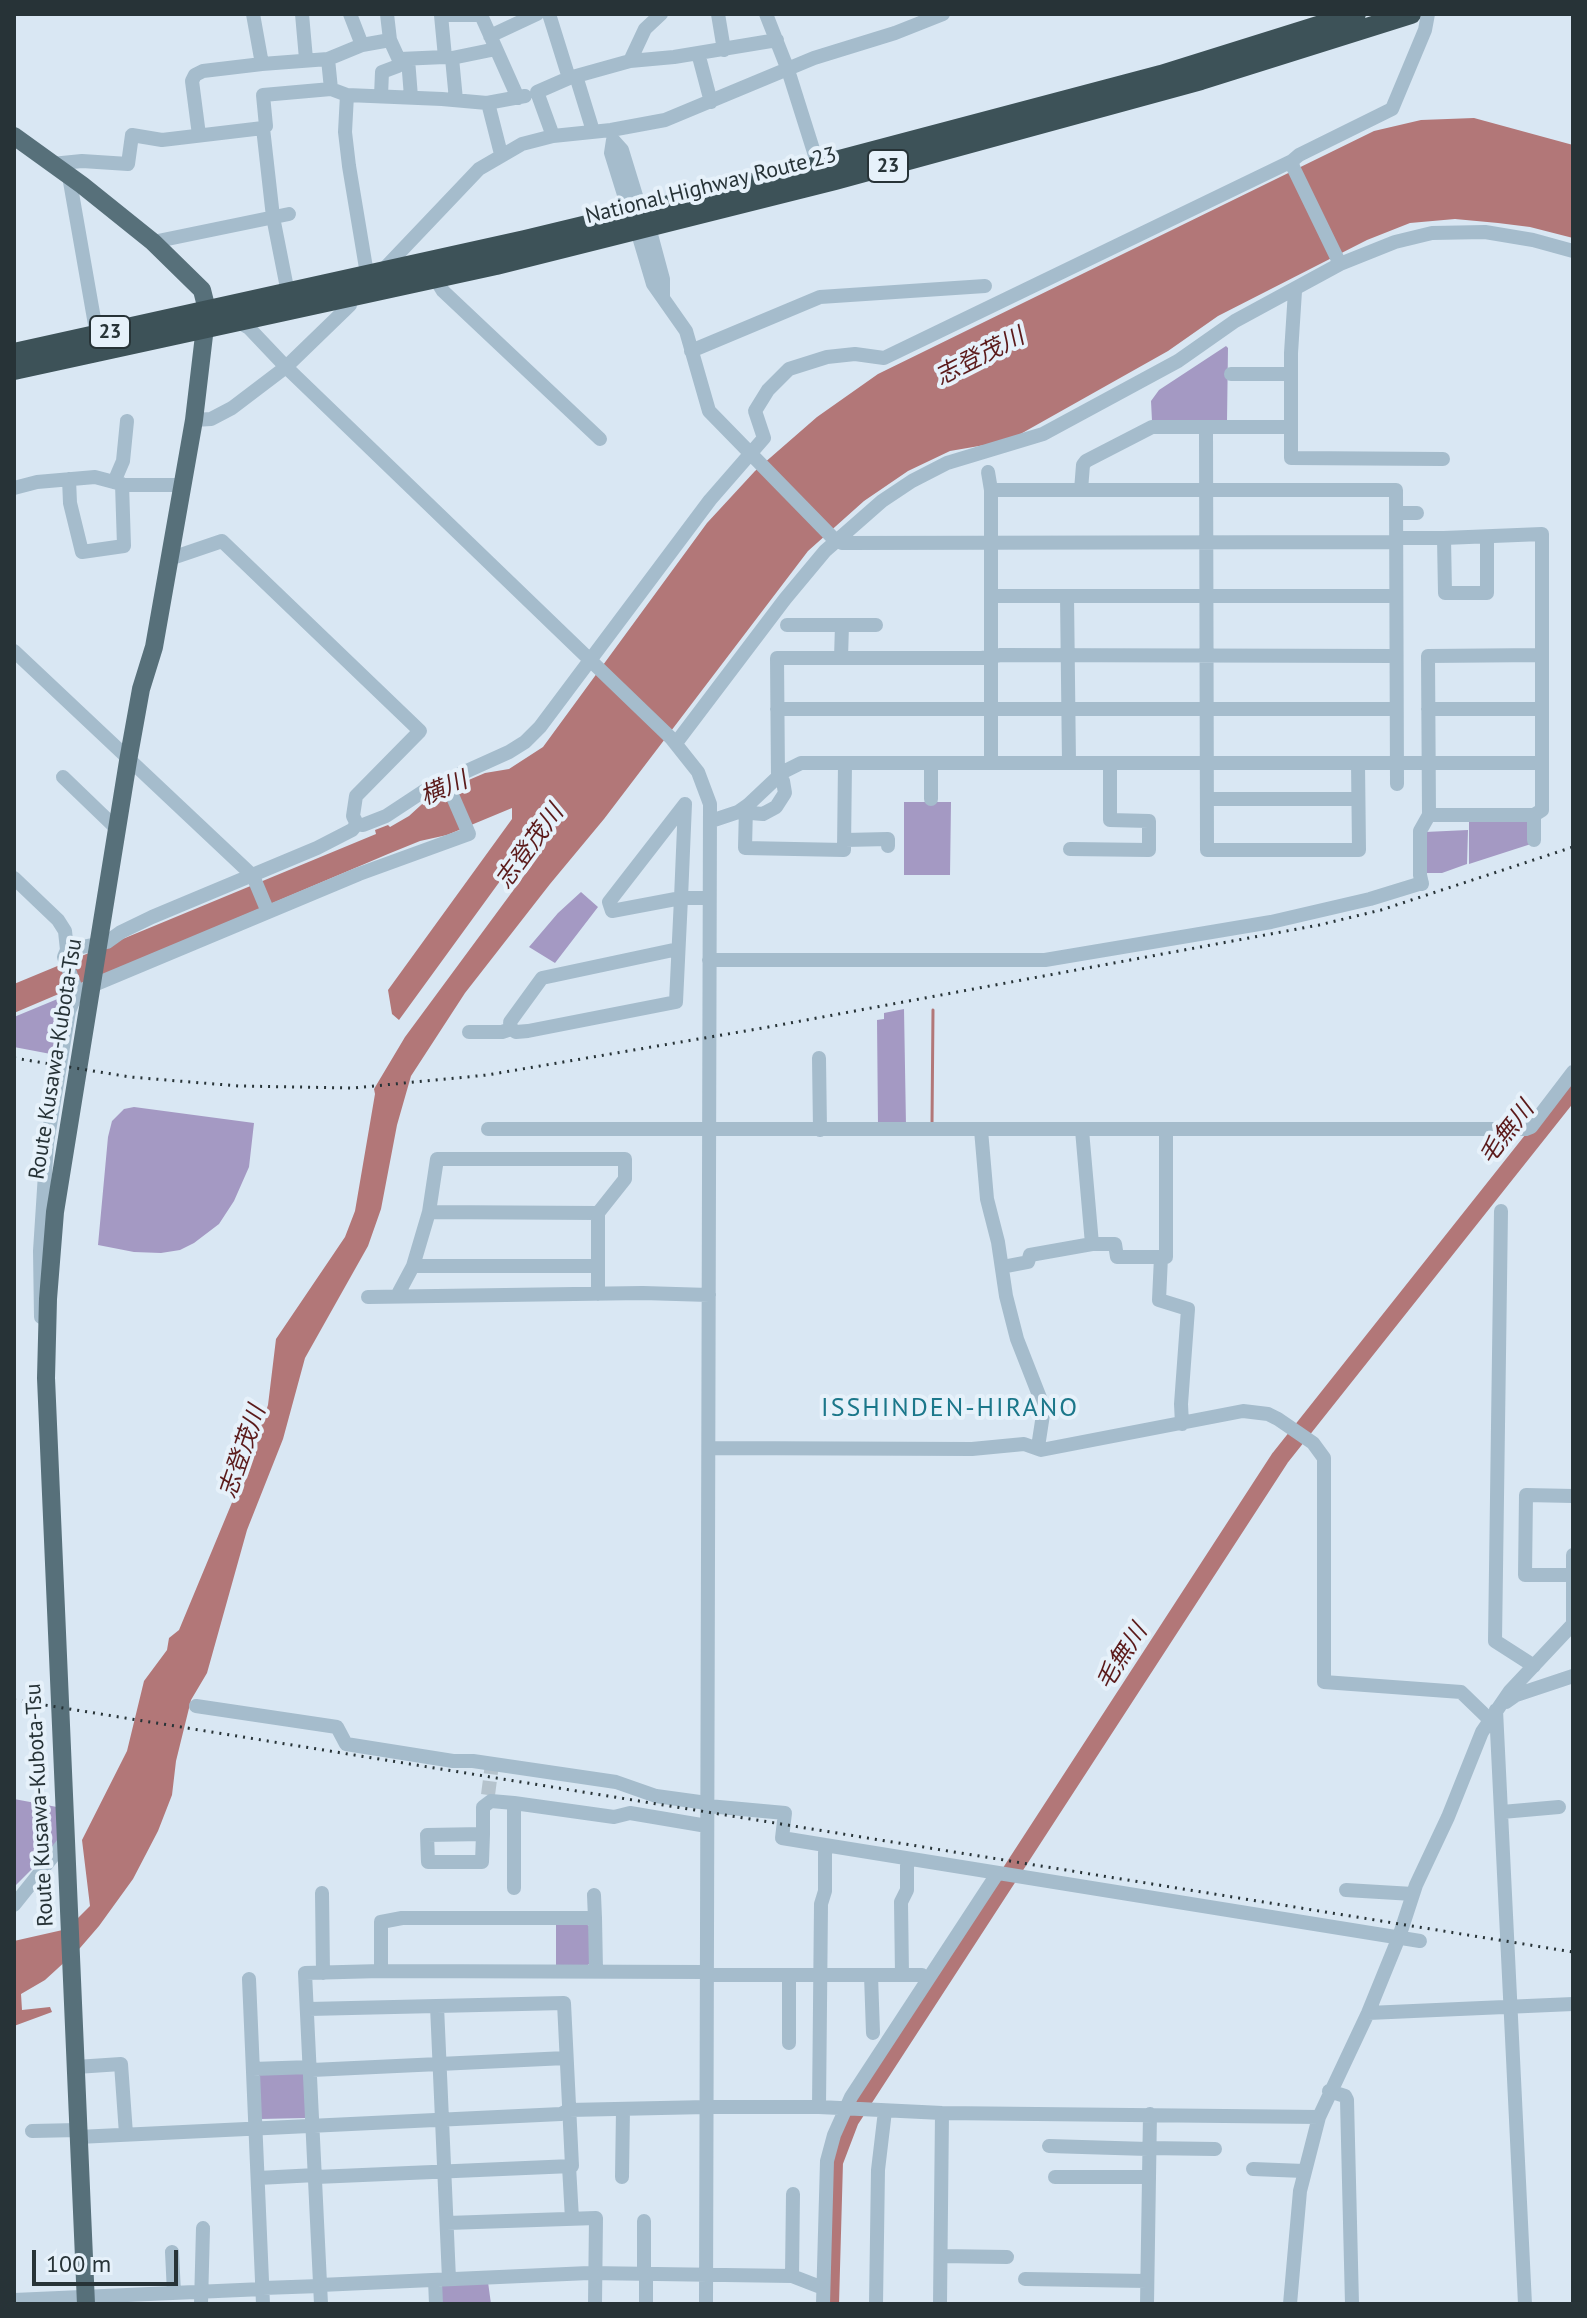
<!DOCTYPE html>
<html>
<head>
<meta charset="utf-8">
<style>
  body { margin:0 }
  #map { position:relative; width:1587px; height:2318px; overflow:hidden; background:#d9e7f3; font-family:"PT Sans",sans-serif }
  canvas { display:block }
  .frame { position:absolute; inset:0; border:16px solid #273337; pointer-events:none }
  .scale { position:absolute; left:32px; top:2250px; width:146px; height:36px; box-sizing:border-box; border:4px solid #273337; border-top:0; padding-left:10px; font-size:24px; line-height:28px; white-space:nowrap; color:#273337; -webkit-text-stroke:6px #e6f1fa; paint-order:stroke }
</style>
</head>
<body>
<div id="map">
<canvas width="1587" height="2318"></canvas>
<div class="frame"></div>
<div class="scale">100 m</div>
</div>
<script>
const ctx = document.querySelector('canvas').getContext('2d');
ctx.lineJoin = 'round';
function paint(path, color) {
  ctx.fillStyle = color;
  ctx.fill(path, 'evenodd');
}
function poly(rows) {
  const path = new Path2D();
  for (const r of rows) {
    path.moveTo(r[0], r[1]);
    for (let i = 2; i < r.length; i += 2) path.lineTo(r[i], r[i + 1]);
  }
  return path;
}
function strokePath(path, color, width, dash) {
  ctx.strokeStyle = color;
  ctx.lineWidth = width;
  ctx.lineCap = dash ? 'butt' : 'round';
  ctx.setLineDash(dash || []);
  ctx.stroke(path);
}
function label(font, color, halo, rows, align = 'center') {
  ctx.font = font + ' "PT Sans","Noto Sans JP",sans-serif';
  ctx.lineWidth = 8;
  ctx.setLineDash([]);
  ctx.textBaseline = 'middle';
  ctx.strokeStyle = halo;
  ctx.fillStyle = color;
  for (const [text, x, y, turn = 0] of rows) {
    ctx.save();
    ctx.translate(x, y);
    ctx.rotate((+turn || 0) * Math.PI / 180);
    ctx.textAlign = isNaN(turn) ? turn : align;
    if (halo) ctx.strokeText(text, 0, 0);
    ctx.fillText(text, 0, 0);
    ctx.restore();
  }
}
paint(poly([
  [1226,346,1228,348,1227,421,1152,421,1151,401,1159,390],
  [904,802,951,802,950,875,904,875],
  [1469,820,1531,820,1531,844,1469,864],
  [1468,830,1467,864,1442,873,1427,873,1425,832],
  [581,892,598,907,555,963,529,947,558,913],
  [72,993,56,1055,14,1047,14,1017],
  [904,1009,906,1126,878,1126,877,1020,884,1019,884,1013],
  [134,1107,254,1123,249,1167,234,1201,219,1224,194,1243,180,1250,161,1253,134,1252,98,1245,108,1137,112,1121,124,1109],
  [14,1799,57,1807,58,1843,14,1887],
  [556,1922,584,1922,591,1928,592,1962,585,1967,556,1967],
  [304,2070,306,2118,260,2119,259,2072],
  [488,2282,491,2304,440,2304,442,2284]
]), '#a499c3');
paint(poly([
  [1474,118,1573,145,1573,238,1530,227,1498,223,1455,219,1410,223,1367,240,1218,316,1168,351,1008,441,950,451,908,471,864,501,808,551,604,819,550,884,465,993,411,1076,397,1125,381,1209,368,1246,305,1358,283,1439,247,1530,207,1673,191,1700,176,1761,172,1795,158,1831,133,1879,99,1926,80,1948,45,1980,21,1994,22,2010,50,2007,52,2012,14,2026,14,1941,67,1929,90,1906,82,1840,127,1751,144,1681,167,1650,169,1638,179,1630,248,1464,268,1405,276,1339,345,1237,355,1211,375,1094,374,1089,405,1037,532,865,519,855,399,1020,392,1014,388,990,512,819,512,808,447,835,420,841,388,854,14,1013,14,984,376,834,375,830,388,825,390,827,409,816,432,795,444,791,448,799,467,791,464,782,485,773,509,769,543,747,707,523,755,471,817,417,878,374,1374,131,1421,120]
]), '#b27778');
strokePath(poly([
  [932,1124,933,1010]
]), '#b27778', 3);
strokePath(poly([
  [830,2304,834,2162,850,2120,1280,1458,1573,1089]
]), '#b27778', 18);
strokePath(poly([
  [488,1795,492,1764]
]), '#b5c3cd', 14, [14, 7]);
strokePath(poly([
  [253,14,262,64,328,59,331,89],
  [302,14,306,59],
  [350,14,362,45],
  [387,14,390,40],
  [549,14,569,78],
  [718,14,724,50],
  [766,14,788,70,818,165],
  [490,36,537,14],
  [698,53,711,102],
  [445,57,452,58,456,100],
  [452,58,496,49],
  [328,59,362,45,390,40,400,62,398,66,382,72,381,96],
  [400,59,445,57,441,15,481,15,518,98],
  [408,59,411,97],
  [630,61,645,29,661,14],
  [576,76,593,131],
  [347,95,442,99,487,103,525,96],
  [488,103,501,154],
  [199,135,192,81,195,75,203,71,262,64],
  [553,136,537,92,569,78,630,61,674,57,777,40],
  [613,140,622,150,641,212],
  [613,140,611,153,630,214],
  [52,164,82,161,128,164,132,135,162,140,263,128],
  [69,176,97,336],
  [649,227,663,279,663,296],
  [637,230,653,284,686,331,709,411,832,537,842,543,1395,542],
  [153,242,289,214],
  [1340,264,1395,242,1432,233,1485,232,1533,240,1573,251],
  [382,271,479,169,522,144,553,136,611,130,665,120,814,58,895,33,943,14],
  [435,278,443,291,600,439],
  [1295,291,1291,353,1291,458,1443,459],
  [288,293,273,217,263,128,266,126,263,95,331,89,347,95,345,132,349,166,367,274],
  [239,322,249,328,286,367,671,738,698,772,710,804,706,2304],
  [691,351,820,297,985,286],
  [1231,374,1291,374],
  [194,420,211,419,232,408,286,367,350,305],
  [1206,427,1207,850,1359,850,1358,763],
  [988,472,991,490,991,763],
  [69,479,70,503,82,552,124,546,122,484],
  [114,482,123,461,127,421],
  [14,488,37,482,95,477,125,485,181,485],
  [991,490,1396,490,1397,784],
  [1081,490,1083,465,1086,461,1152,427,1291,427],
  [1396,513,1417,513],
  [1396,538,1444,538,1542,534,1542,810,1534,815,1429,815],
  [1444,538,1445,593,1487,593,1487,537],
  [169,559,222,541,420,731,356,796,353,816,357,824,363,825,386,816,427,789,509,752,525,742,540,727,710,500,764,438,755,411,768,390,789,369,827,357,855,354,884,358,1292,161],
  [991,596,1396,596],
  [1067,596,1069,763],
  [787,625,876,625],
  [14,651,253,876,268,912],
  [841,658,842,625],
  [777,709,1396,709],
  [1428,709,1542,709],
  [676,743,785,599,825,551,882,501,912,481,947,463,1043,434,1178,361,1235,321,1340,264,1293,167,1292,161,1299,155,1392,109,1425,30,1428,14],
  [931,763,931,799],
  [63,777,117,829],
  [1207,799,1358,799],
  [685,804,681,898,612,911,609,902,685,804],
  [746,807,751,813,763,814,776,807,785,793,783,781,778,777,777,658,982,658,1001,655,1396,656],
  [746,807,745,848,844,850,845,763],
  [711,821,738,812,748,805,783,772,801,763,1542,763],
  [845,840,888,839,888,846],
  [1534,840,1534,815],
  [1070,849,1149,850,1149,821,1110,820,1110,763],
  [14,878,58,920,65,931,67,950,64,957,77,992,69,1011,47,1143,40,1251,41,1317],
  [1422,884,1420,875,1420,831,1429,815,1428,656,1542,655],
  [678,949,542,978,510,1022,511,1029,516,1032,528,1031,676,1002,681,898,709,898],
  [67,950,107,942,121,932,152,917,317,848,352,830,357,824],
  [709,960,1045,960,1271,922,1370,899,1422,883],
  [77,992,359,874,469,834,446,781],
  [469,1032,502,1032,511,1029],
  [819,1058,820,1130],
  [488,1129,1526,1129,1531,1127,1573,1072],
  [981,1130,987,1199,998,1242,1006,1296,1017,1339,1044,1408,1038,1447],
  [1082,1130,1092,1244,1115,1244,1117,1257,1166,1257,1166,1129],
  [1501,1211,1495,1641,1534,1666],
  [429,1212,598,1213,598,1294],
  [1161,1257,1159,1300,1188,1309,1181,1404,1182,1424],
  [413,1266,598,1266],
  [1002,1267,1028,1262,1030,1255,1092,1244],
  [397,1296,413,1266,429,1212,437,1159,625,1159,625,1179,598,1213],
  [368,1297,643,1293,709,1295],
  [709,1448,972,1449,1024,1444,1041,1450,1243,1411,1268,1414,1278,1419,1313,1443,1324,1458,1324,1682,1461,1692,1490,1720],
  [1572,1575,1525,1575,1526,1495,1573,1496],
  [1506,1702,1516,1695,1573,1676],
  [196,1706,337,1727,346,1744,453,1761,473,1761,616,1782,656,1796,707,1803],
  [1496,1710,1525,2304],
  [708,1806,785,1813,782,1838,825,1845,825,1891,821,1904,819,2107],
  [1502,1812,1559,1807],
  [483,1834,427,1835,428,1862,482,1862,483,1834,483,1807,491,1801,514,1803],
  [825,1845,1420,1941],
  [514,1888,514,1803,614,1817,630,1813,707,1826],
  [1346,1890,1413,1894],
  [322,1893,323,1973],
  [594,1895,595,1918],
  [14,1905,66,1840],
  [381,1971,381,1922,402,1918,595,1918,596,1971],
  [706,1975,922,1975],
  [789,1975,789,2043],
  [871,1975,873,2033],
  [902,1975,901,1902,907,1890,907,1859],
  [249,1979,263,2304],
  [437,2006,449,2279],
  [309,2009,564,2003,572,2166,316,2177],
  [1368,2013,1573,2004],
  [76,2067,121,2064,126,2134],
  [253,2069,311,2067],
  [312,2070,566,2058],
  [1329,2091,1345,2096,1347,2100,1352,2304],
  [32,2131,78,2130],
  [78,2137,561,2114,569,2110,707,2107,819,2107,942,2113,1319,2117],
  [1049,2146,1148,2149],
  [1148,2148,1215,2149],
  [569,2166,572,2219],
  [1253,2169,1304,2171],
  [622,2177,623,2109],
  [1055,2177,1148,2177],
  [258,2178,316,2175],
  [644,2221,644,2274],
  [447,2223,596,2218,595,2304],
  [172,2252,174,2293],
  [941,2256,1007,2257],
  [792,2276,793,2194],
  [1025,2279,1147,2281],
  [435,2280,436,2304],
  [320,2285,589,2273,792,2276,823,2288],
  [263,2288,320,2286],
  [14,2300,263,2289],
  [201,2304,203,2228],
  [321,2304,305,1973,381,1971,706,1972],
  [646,2304,646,2274],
  [823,2304,827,2161,834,2135,851,2097,997,1874],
  [876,2304,878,2170,885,2111],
  [940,2304,942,2113],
  [1147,2304,1150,2114],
  [1290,2304,1300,2191,1319,2117,1368,2013,1399,1937,1416,1885,1448,1817,1482,1732,1510,1691,1573,1624,1573,1555]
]), '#a5bccc', 14);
strokePath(poly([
  [14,136,82,185,153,242,202,290,207,310,194,420,154,647,141,689,128,761,55,1212,48,1299,46,1378,86,2304]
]), '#57707a', 18);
strokePath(poly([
  [14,353,525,240,662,207,1161,75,1356,14],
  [14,370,496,265,835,180,1201,80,1411,14]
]), '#3d5258', 20);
strokePath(poly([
  [14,1058,130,1077,239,1086,353,1088,487,1075,763,1028,1319,925,1381,910,1573,847],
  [14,1700,1573,1952]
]), '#273337', 3, [2, 6]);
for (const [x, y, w] of [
  [888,166,40],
  [110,332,40]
]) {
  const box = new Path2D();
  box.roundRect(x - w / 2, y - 16, w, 32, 6);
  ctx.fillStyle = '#e6f1fa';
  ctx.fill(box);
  strokePath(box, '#273337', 2);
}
label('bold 20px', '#273337', null, [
  ["23",888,166],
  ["23",110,332]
]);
label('22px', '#273337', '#e6f1fa', [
  ["National Highway Route 23",711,186,-14],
  ["Route Kusawa-Kubota-Tsu",56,1059,-81],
  ["Route Kusawa-Kubota-Tsu",40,1805,-93]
]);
label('italic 24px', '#5b1a1a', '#e6f1fa', [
  ["志登茂川",980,357,-27],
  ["横川",444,789,-23],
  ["志登茂川",530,847,-54],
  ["毛無川",1507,1133,-52],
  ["志登茂川",243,1452,-71],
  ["毛無川",1122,1657,-57]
]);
ctx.letterSpacing = '2px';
label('26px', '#1b778a', '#e6f1fa', [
  ["ISSHINDEN-HIRANO",950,1409]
]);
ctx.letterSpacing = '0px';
</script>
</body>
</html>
